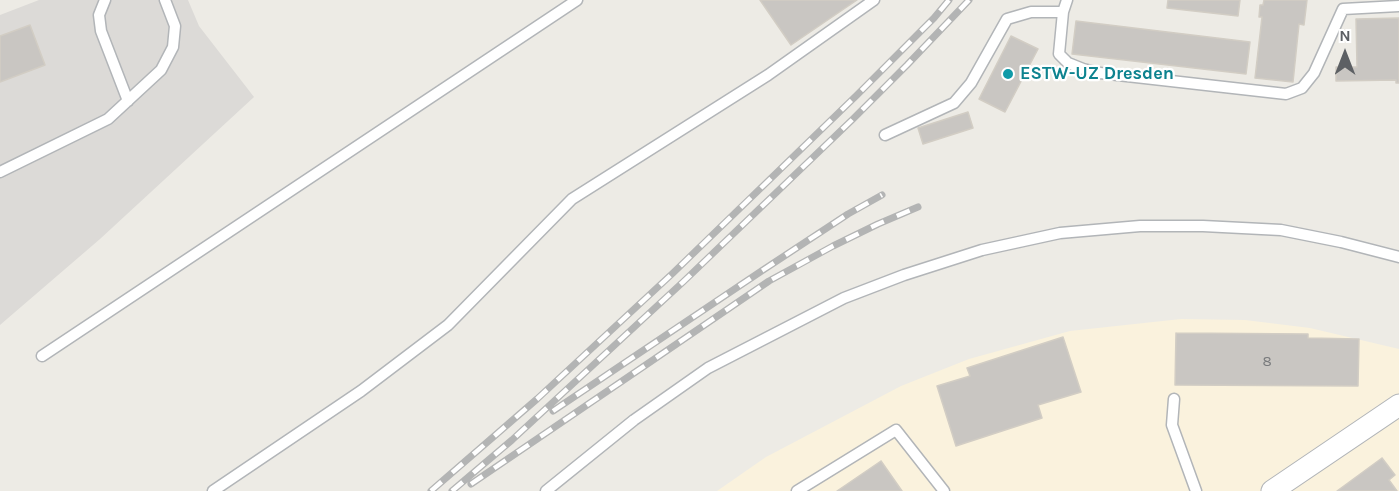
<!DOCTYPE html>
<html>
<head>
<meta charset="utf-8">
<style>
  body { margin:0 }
  #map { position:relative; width:1399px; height:491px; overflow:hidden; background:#edebe5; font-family:Karla,sans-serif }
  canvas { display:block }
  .north { position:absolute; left:1315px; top:24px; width:60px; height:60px; -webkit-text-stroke:4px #fff; paint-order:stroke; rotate:0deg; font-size:16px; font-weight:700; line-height:24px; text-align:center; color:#5d6064 }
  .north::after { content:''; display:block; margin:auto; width:21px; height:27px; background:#5d6064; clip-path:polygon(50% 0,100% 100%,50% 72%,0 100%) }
</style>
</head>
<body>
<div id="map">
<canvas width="1399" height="491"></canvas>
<div class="north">N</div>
</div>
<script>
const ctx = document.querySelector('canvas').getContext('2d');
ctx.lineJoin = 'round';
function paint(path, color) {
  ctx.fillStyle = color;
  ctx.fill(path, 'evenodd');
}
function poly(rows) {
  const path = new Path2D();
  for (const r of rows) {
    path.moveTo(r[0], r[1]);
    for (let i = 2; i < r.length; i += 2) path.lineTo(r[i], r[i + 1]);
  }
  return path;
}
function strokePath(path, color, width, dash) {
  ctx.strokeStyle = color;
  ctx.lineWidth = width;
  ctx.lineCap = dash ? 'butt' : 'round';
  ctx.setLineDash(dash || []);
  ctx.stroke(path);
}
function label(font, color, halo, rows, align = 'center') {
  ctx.font = font + ' Karla,sans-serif';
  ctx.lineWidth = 4.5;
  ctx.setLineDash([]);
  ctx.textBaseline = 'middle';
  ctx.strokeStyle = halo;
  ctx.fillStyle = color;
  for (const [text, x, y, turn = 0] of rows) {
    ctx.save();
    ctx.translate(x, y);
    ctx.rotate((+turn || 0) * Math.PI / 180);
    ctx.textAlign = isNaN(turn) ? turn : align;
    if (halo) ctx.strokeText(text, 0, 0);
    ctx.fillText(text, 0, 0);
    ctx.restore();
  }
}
paint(poly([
  [1181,319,1245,320,1310,328,1399,349,1399,491,717,491,766,457,901,386,969,359,1070,331]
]), '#faf2dd');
paint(poly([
  [39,0,188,0,199,26,254,97,100,239,0,325,0,15]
]), '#dcdad7');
const building = poly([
  [760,0,857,0,791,45,760,0],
  [1168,0,1240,0,1238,16,1167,8,1168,0],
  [1264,0,1307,0,1304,25,1299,24,1293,82,1255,78,1262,17,1259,17,1260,5,1263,5,1264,0],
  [1399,18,1399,83,1396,83,1396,80,1336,81,1336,67,1357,67,1356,19,1399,18],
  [1076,21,1250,42,1246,74,1072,54,1076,21],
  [30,25,45,65,0,82,0,36,30,25],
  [1011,36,1038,49,1005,112,979,99,1011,36],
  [968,112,973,128,923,144,918,128,968,112],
  [1176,333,1308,334,1308,338,1359,339,1358,386,1175,385,1176,333],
  [1063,337,1081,392,1038,405,1042,418,956,446,937,386,970,376,967,368,1063,337],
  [1382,458,1395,475,1389,480,1397,491,1337,491,1382,458],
  [881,461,902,491,837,491,881,461]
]);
paint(building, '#c9c6c2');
strokePath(building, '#d2cdc4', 1.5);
const service = poly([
  [105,0,99,15,101,31,128,101],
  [1067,0,1063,12,1059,54,1068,63,1083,69,1100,73,1286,94,1302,88,1314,73,1343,9,1399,6],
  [885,135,954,103,971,83,1007,19,1031,12,1063,12],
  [0,172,108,119,161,70,173,47,175,26,165,0],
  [42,356,577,0],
  [1174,399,1172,425,1196,491],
  [213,491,361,391,448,325,572,199,768,75,874,0],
  [546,491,634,420,708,368,844,298,904,275,982,250,1060,233,1140,226,1203,226,1281,230,1341,242,1399,257],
  [797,491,896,430,944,491]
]);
const minor = poly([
  [1272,491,1399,405]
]);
strokePath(service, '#b2b5b8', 13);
strokePath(minor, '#b2b5b8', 23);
strokePath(service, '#fff', 10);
strokePath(minor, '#fff', 21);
const rail = poly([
  [553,411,763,270,848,214,882,195],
  [471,484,769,281,833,246,878,224,918,207],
  [431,491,537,399,673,273,857,95,934,18,949,0],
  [452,491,512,440,683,282,853,119,907,65,969,0]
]);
strokePath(rail, '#b3b4b4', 7);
strokePath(rail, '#fff', 4.5, [14]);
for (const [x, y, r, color] of [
  [1008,74,6,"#0f9aa8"]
]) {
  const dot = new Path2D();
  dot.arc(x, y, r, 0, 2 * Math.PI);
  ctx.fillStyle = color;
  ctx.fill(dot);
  strokePath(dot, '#fff', 2);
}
label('15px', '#787a7c', null, [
  ["8",1267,362]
]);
label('bold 18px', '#0d838f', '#fff', [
  ["ESTW-UZ Dresden",1020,74]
], 'left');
</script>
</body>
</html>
